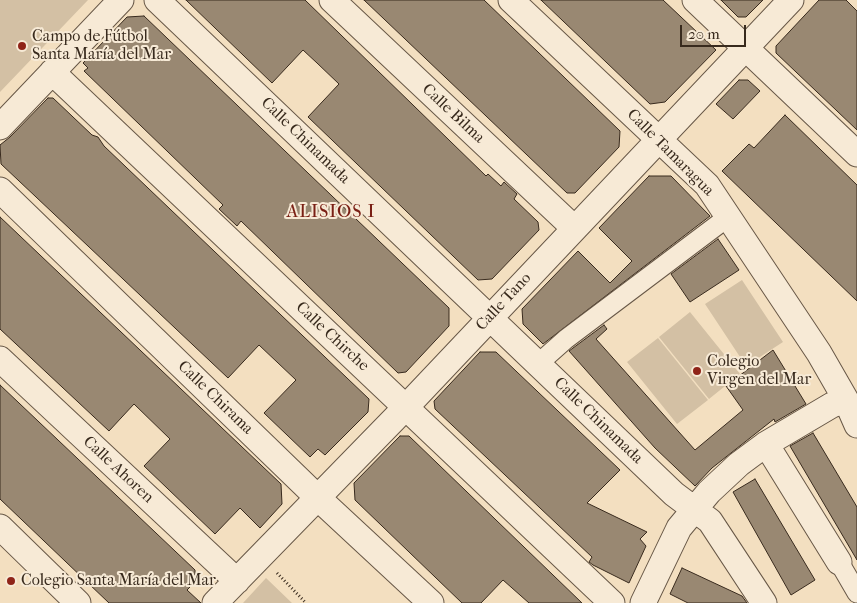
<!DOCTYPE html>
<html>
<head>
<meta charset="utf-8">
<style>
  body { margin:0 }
  #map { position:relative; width:857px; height:603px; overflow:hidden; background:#f3dfc0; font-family:"IM FELL French Canon",serif }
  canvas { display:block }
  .scale { position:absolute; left:680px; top:25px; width:66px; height:22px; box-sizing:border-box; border:2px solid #382a1d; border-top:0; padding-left:6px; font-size:15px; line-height:18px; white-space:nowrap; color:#382a1d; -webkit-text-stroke:4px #f7ead6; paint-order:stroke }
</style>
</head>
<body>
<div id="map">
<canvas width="857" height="603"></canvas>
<div class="scale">20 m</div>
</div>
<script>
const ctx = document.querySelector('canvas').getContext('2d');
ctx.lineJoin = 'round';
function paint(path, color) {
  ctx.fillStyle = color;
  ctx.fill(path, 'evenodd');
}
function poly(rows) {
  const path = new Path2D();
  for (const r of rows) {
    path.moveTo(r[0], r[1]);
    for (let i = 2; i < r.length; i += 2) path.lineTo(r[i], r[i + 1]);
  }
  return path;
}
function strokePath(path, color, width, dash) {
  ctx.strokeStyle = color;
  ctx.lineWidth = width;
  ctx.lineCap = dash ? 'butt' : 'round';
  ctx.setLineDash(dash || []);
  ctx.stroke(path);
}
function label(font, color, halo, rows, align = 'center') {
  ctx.font = font + ' "IM FELL French Canon",serif';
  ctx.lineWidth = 4;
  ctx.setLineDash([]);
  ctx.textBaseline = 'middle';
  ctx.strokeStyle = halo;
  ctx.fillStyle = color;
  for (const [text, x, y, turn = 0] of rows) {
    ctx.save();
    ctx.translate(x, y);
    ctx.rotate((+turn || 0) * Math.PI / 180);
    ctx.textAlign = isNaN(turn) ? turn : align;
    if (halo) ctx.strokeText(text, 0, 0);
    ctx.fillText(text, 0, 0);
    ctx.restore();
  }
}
paint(poly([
  [0,0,88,0,0,92],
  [742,280,783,342,746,366,705,304],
  [690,312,740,374,709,399,659,337],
  [658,338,708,400,677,424,627,362],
  [266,578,292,603,243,603]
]), '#d3c0a4');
const building = poly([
  [186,0,305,0,486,176,488,174,501,186,504,182,517,194,514,199,538,222,539,230,492,279,478,280,308,117,339,84,317,63,303,50,272,83,186,0],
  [364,0,484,0,620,131,619,147,575,193,567,193,364,0],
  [541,0,663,0,716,50,665,102,650,104,541,0],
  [721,0,763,0,746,17,738,17,721,0],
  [819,0,846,0,857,11,857,130,776,53,776,46,819,0],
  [144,16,449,308,449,326,406,372,398,373,241,221,237,226,219,209,223,205,84,71,88,68,83,63,127,17,144,16],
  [739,80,748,80,760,91,733,119,716,104,739,80],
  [48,98,53,98,92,135,98,137,104,146,369,399,368,412,325,455,318,449,310,457,264,413,296,380,259,345,228,378,1,164,0,145,10,137,48,98],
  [785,115,857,185,857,301,722,171,749,144,754,148,785,115],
  [649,176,671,176,710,216,543,344,523,324,522,309,578,251,610,283,632,261,599,228,649,176],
  [0,217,281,484,282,504,260,528,240,508,215,534,144,466,170,439,134,404,109,431,0,329,0,217],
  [718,239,739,270,690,302,671,274,718,239],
  [604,325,607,329,596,339,695,450,743,410,726,386,773,350,806,404,775,422,774,419,712,468,695,486,655,448,569,351,604,325],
  [480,352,496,352,620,470,587,503,647,532,640,539,646,546,629,583,593,565,589,562,592,557,435,409,434,401,480,352],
  [0,385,195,570,195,582,187,590,201,603,109,603,0,499,0,385],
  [813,433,857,507,857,560,790,446,813,433],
  [400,436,409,436,582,603,529,603,503,580,481,603,462,603,355,500,354,483,400,436],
  [755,479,815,580,791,595,733,492,755,479],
  [682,568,742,596,747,603,688,603,670,594,682,568]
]);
paint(building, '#998872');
strokePath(building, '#382a1d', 1);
const pedestrian = poly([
  [539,363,566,339,728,217],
  [839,562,857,593]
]);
const minor = poly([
  [157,0,674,494,710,521,764,603],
  [332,0,574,228],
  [511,0,707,185,819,353,846,400,857,425],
  [695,0,857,154],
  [52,72,612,603],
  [0,127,121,0],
  [0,190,318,498,431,603],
  [0,359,237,581],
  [766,444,839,562],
  [0,527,78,603],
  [215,603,406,407,791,0],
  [643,603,679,528,709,492,739,464,766,444,832,405,846,400]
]);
strokePath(pedestrian, '#675746', 21);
strokePath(minor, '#675746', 27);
strokePath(poly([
  [277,573,306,603]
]), '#382a1d', 3, [1, 2.5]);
strokePath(pedestrian, '#f7ead6', 19);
strokePath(minor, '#f7ead6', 25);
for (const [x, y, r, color] of [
  [22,46,5,"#8f2418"],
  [697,371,5,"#8f2418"],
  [11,581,5,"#8f2418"]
]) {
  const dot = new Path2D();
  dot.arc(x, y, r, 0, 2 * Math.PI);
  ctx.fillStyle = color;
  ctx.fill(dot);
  strokePath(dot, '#f7ead6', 2);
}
label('16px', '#382a1d', '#f7ead6', [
  ["Campo de Fútbol",32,37],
  ["Santa María del Mar",32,55],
  ["Colegio",707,362],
  ["Virgen del Mar",707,380],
  ["Colegio Santa María del Mar",21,581]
], 'left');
label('16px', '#382a1d', '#f7ead6', [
  ["Calle Bilma",453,114,43],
  ["Calle Chinamada",305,141,44],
  ["Calle Tamaragua",670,153,45],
  ["Calle Tano",504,302,-47],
  ["Calle Chirche",332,337,43],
  ["Calle Chirama",215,398,44],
  ["Calle Chinamada",598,421,44],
  ["Calle Ahoren",118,470,43]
]);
ctx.letterSpacing = '1px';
label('18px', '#7a1f14', '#f7ead6', [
  ["ALISIOS I",331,213]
]);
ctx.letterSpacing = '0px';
</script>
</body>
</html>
